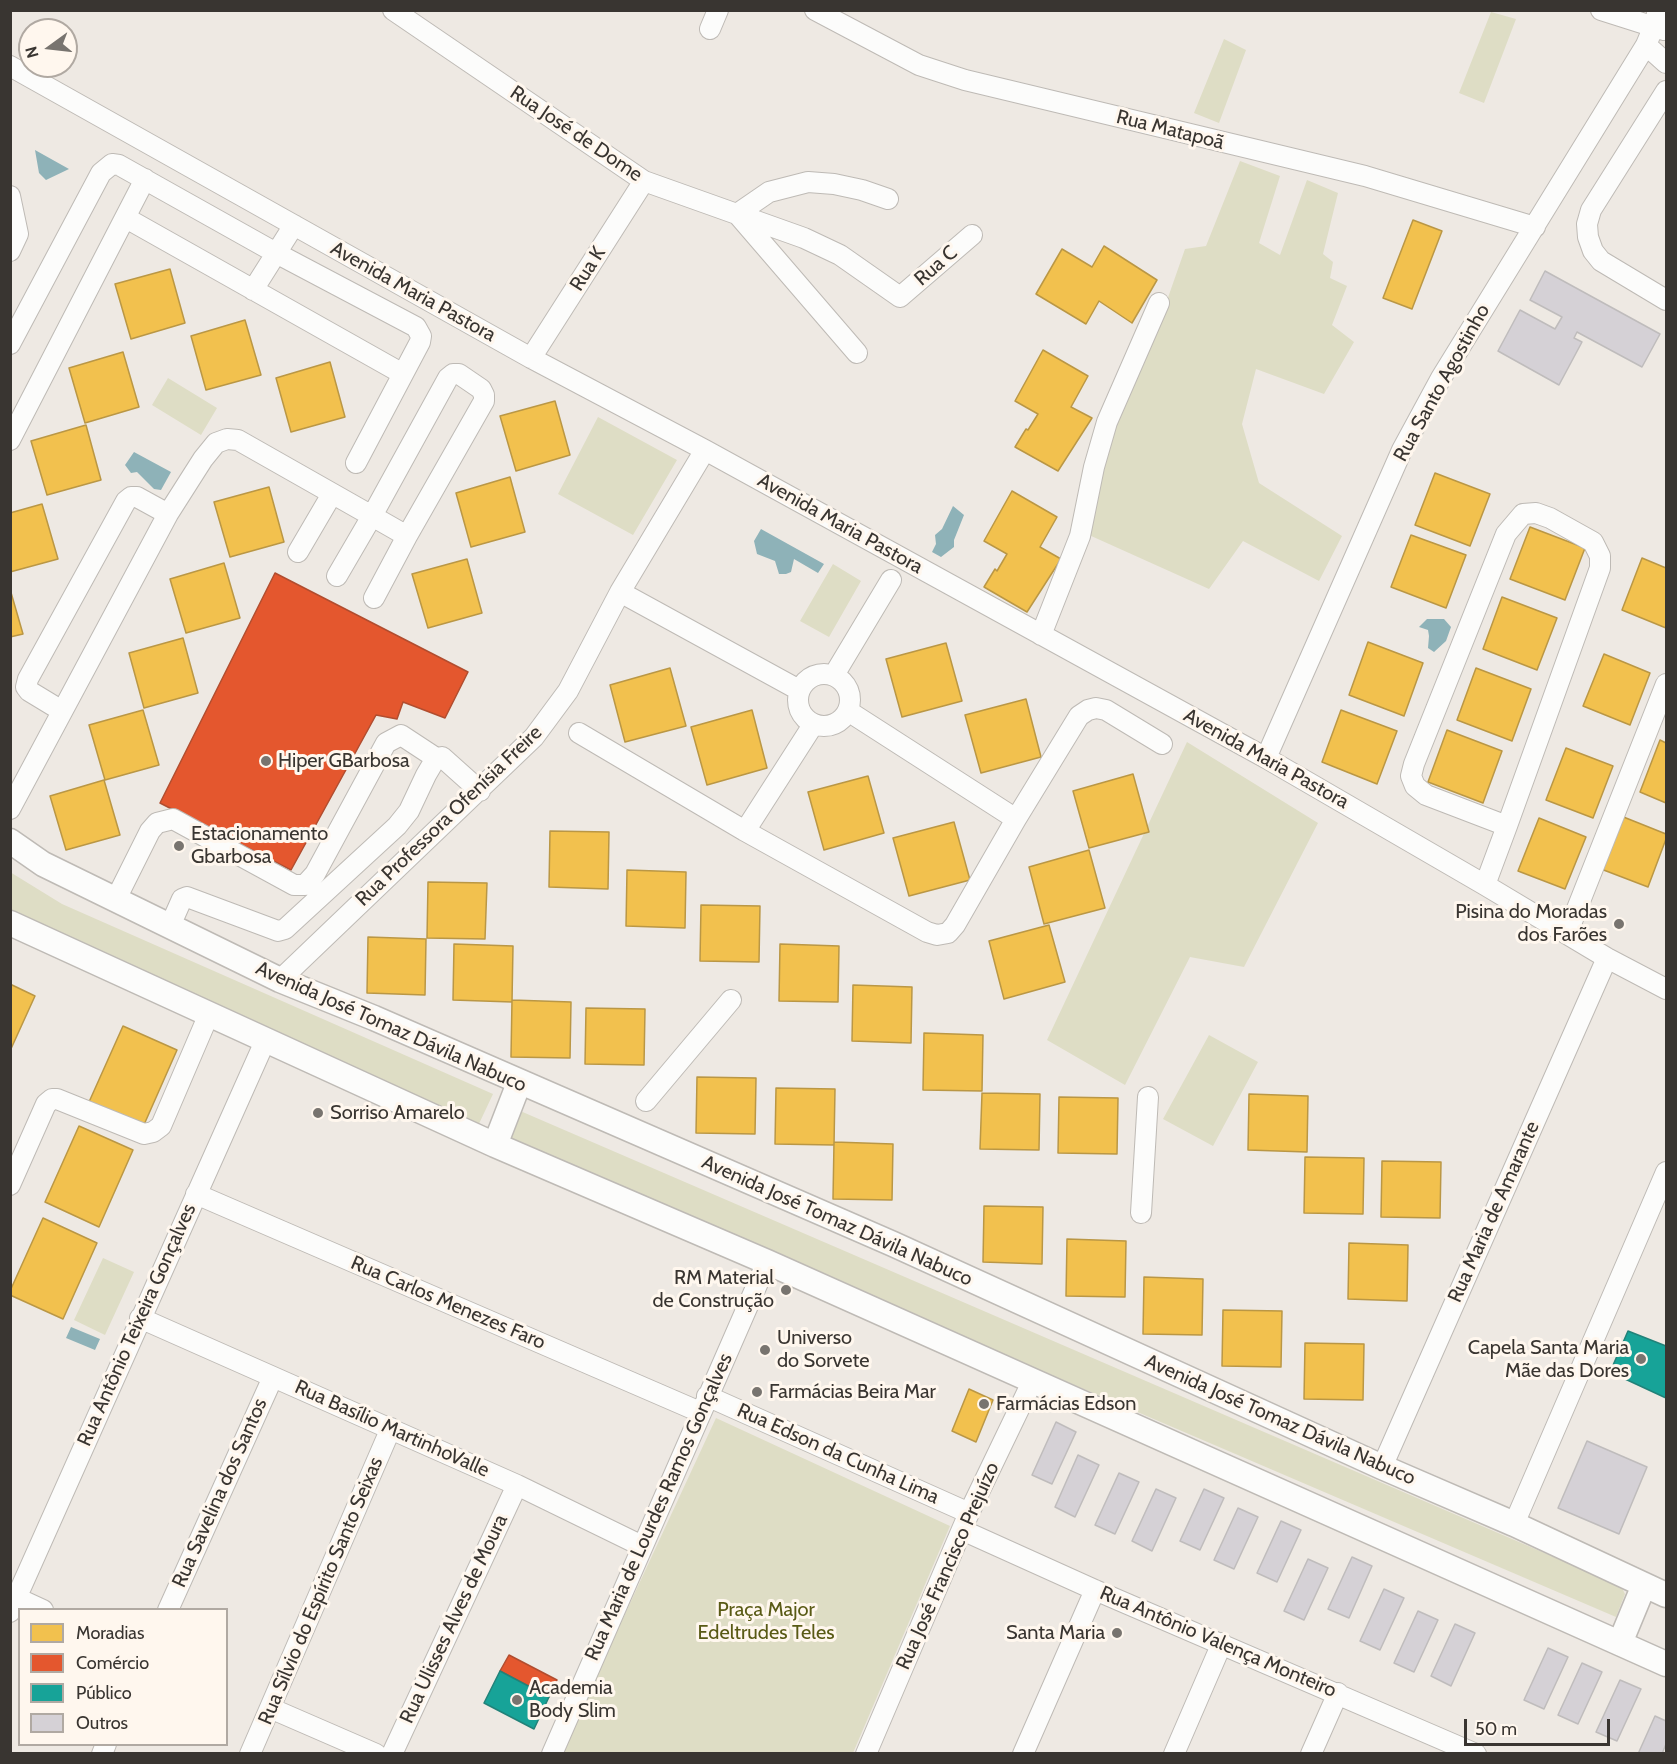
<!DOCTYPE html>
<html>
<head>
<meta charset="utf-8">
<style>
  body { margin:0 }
  #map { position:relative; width:1677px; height:1764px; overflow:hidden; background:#eee9e3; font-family:Cabin,sans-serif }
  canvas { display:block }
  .frame { position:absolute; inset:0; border:12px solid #393531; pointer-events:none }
  .legend { position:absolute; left:18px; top:1608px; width:210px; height:138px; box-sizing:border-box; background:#fff7ee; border:2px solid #b0a9a2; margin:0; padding:8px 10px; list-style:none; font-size:18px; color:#393531 }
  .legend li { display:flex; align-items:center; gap:12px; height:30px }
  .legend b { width:30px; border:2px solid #b0a9a2 }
  .north { position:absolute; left:18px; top:18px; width:60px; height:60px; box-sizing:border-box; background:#fff7ee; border:2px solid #b0a9a2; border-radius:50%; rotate:255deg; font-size:16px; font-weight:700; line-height:24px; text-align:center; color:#393531 }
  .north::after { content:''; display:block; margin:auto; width:21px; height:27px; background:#78746f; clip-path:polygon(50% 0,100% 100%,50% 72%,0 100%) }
  .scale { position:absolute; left:1464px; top:1719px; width:146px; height:27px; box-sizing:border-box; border:3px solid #393531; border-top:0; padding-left:8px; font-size:18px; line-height:21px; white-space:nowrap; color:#393531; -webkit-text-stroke:4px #fff7ee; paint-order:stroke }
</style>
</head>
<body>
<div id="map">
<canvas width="1677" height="1764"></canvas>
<div class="frame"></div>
<ul class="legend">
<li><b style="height:16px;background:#f2c14e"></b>Moradias</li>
<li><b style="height:16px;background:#e4572e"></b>Comércio</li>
<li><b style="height:16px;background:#17a398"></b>Público</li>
<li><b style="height:16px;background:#d5d1d6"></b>Outros</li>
</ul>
<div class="north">N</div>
<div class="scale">50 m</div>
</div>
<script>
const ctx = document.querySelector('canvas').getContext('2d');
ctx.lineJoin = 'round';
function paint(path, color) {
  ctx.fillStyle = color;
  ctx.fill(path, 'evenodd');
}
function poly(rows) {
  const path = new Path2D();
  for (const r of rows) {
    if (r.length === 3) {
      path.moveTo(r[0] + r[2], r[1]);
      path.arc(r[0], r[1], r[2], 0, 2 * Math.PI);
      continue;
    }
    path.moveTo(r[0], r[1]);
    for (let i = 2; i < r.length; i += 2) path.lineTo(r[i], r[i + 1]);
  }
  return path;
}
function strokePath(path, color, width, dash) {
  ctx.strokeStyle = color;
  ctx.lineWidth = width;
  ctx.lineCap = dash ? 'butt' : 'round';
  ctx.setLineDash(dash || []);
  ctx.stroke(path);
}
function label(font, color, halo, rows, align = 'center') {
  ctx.font = font + ' Cabin,sans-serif';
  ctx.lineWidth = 6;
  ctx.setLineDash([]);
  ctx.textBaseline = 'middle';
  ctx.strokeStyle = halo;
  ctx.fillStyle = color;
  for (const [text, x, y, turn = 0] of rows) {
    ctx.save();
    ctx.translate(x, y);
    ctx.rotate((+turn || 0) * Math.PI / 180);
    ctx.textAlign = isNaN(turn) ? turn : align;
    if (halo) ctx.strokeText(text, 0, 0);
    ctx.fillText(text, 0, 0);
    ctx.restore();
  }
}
paint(poly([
  [1491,12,1516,19,1484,103,1459,93],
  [1224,39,1246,50,1219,123,1194,113],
  [1240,161,1280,176,1259,243,1280,255,1307,180,1338,193,1323,254,1333,262,1330,278,1347,286,1332,325,1354,342,1324,394,1256,369,1242,424,1259,483,1342,536,1319,581,1243,541,1209,589,1089,535,1108,432,1164,309,1185,249,1206,246],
  [168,378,217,408,201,435,152,405],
  [598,417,677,460,633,535,558,494],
  [833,564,861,581,829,637,800,621],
  [1187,742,1318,823,1244,967,1190,957,1125,1085,1047,1040],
  [10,872,62,904,493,1094,477,1128,11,918],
  [1209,1035,1258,1062,1213,1146,1163,1119],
  [518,1110,1621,1586,1625,1594,1616,1617,507,1142],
  [103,1258,134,1272,105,1335,74,1320],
  [716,1418,950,1526,853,1753,560,1754]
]), '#deddc5');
paint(poly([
  [35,150,69,169,46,180,39,173],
  [134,452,171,472,161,490,154,489,137,472,131,473,125,465],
  [953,506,964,515,954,540,954,547,941,557,932,552,936,544,935,535,942,529],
  [761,529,824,564,818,573,794,559,791,572,786,574,779,574,775,561,757,554,754,541],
  [1427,619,1444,619,1451,627,1446,641,1434,652,1428,648,1429,636,1428,630,1419,627],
  [71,1327,100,1339,95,1350,66,1338]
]), '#8eb2b8');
const homes = poly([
  [1413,220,1442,231,1412,309,1383,298,1413,220],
  [1104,246,1157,280,1132,323,1099,301,1086,324,1036,294,1062,249,1092,267,1104,246],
  [170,269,185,323,131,339,115,284,170,269],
  [245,320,261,375,206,390,191,336,245,320],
  [1043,350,1088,376,1071,407,1092,418,1058,471,1015,447,1026,429,1028,430,1038,414,1015,401,1043,350],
  [123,352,139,407,85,423,69,368,123,352],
  [330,362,345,417,291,432,276,378,330,362],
  [555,401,570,455,516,471,500,416,555,401],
  [86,425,101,480,47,495,31,441,86,425],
  [1435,473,1490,494,1470,546,1415,525,1435,473],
  [510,477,525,532,471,547,456,493,510,477],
  [269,487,284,542,230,557,214,502,269,487],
  [1012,491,1057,517,1040,547,1061,559,1027,612,984,587,995,569,997,571,1007,554,984,541,1012,491],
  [42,504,58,559,10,572,10,513,42,504],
  [1530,527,1585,548,1565,600,1510,579,1530,527],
  [1411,535,1466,555,1446,608,1391,587,1411,535],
  [1642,558,1666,568,1666,628,1622,610,1642,558],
  [467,559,482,613,428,628,412,574,467,559],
  [224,563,240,618,186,633,170,579,224,563],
  [10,589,23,634,10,637,10,589],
  [1502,597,1557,618,1537,670,1483,649,1502,597],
  [183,638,198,693,144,708,129,653,183,638],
  [1368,642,1423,663,1404,716,1349,695,1368,642],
  [946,643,962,701,902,717,886,659,946,643],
  [1604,654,1650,673,1630,725,1583,706,1604,654],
  [670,668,686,726,625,742,610,685,670,668],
  [1476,668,1531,689,1512,741,1457,720,1476,668],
  [1026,699,1041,757,981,773,965,715,1026,699],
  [143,710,159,765,105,780,89,725,143,710],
  [752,710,767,768,707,785,691,727,752,710],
  [1341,710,1397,731,1377,784,1322,762,1341,710],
  [1447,730,1502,751,1483,803,1428,782,1447,730],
  [1660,740,1666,743,1666,803,1640,792,1660,740],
  [1566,748,1613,766,1593,818,1546,800,1566,748],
  [1133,774,1149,832,1089,848,1073,791,1133,774],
  [868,776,884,833,824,850,808,792,868,776],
  [104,780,120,835,66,850,50,796,104,780],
  [1621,816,1666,834,1666,839,1648,887,1601,869,1621,816],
  [1539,818,1586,837,1565,889,1518,871,1539,818],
  [954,822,970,880,909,896,893,838,954,822],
  [550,831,609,832,608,889,549,887,550,831],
  [1089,850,1105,908,1044,924,1029,867,1089,850],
  [627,870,686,872,685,928,626,926,627,870],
  [428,882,487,883,485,939,427,938,428,882],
  [701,905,760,906,759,962,700,961,701,905],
  [1049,925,1065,982,1004,999,989,941,1049,925],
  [368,937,426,939,425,995,367,993,368,937],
  [454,944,513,946,512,1002,453,1000,454,944],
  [780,944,839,946,838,1002,779,1001,780,944],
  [10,984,35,996,10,1051,10,984],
  [853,985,912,987,911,1043,852,1041,853,985],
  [512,1000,571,1002,570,1058,511,1057,512,1000],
  [586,1008,645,1009,644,1065,585,1064,586,1008],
  [123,1026,177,1050,143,1127,89,1102,123,1026],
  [924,1033,983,1035,982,1091,923,1090,924,1033],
  [697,1077,756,1078,755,1134,696,1133,697,1077],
  [776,1088,835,1089,834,1145,775,1144,776,1088],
  [982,1093,1040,1094,1039,1150,980,1149,982,1093],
  [1249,1094,1308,1096,1307,1152,1248,1150,1249,1094],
  [1059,1097,1118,1098,1117,1154,1058,1153,1059,1097],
  [79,1126,133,1150,99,1227,45,1202,79,1126],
  [834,1142,893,1144,892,1200,833,1199,834,1142],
  [1305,1157,1364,1158,1363,1214,1304,1213,1305,1157],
  [1382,1161,1441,1162,1440,1218,1381,1217,1382,1161],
  [984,1206,1043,1207,1042,1264,983,1262,984,1206],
  [43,1218,97,1243,63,1319,10,1295,10,1291,43,1218],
  [1067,1239,1126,1241,1125,1297,1066,1296,1067,1239],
  [1349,1243,1408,1245,1407,1301,1348,1299,1349,1243],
  [1144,1277,1203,1279,1202,1335,1143,1334,1144,1277],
  [1223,1310,1282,1311,1281,1367,1222,1366,1223,1310],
  [1305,1343,1364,1344,1363,1400,1304,1399,1305,1343],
  [969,1389,993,1400,976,1442,952,1431,969,1389]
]);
paint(homes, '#f2c14e');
strokePath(homes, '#ba9745', 1.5);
const shops = poly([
  [275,573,468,672,445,718,403,702,397,719,376,715,291,870,160,803,275,573],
  [509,1655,557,1680,549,1697,500,1671,509,1655]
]);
paint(shops, '#e4572e');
strokePath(shops, '#b14d2f', 1.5);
const public = poly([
  [1628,1331,1666,1346,1666,1398,1610,1372,1628,1331],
  [500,1671,549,1697,534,1729,484,1703,500,1671]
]);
paint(public, '#17a398');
strokePath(public, '#218279', 1.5);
const building = poly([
  [1545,271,1660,334,1642,367,1577,332,1574,338,1582,342,1559,385,1498,351,1520,310,1555,329,1562,317,1530,300,1545,271],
  [1056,1422,1076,1432,1052,1484,1032,1475,1056,1422],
  [1587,1441,1647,1467,1619,1534,1558,1508,1587,1441],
  [1078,1455,1099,1465,1075,1517,1055,1507,1078,1455],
  [1119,1473,1139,1482,1115,1534,1095,1525,1119,1473],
  [1156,1489,1176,1498,1152,1551,1132,1541,1156,1489],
  [1204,1489,1224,1498,1200,1550,1180,1541,1204,1489],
  [1238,1508,1258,1517,1234,1569,1214,1560,1238,1508],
  [1281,1521,1301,1530,1277,1582,1257,1573,1281,1521],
  [1352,1557,1372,1566,1349,1618,1328,1609,1352,1557],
  [1308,1559,1328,1568,1304,1620,1284,1611,1308,1559],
  [1384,1589,1404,1598,1380,1650,1360,1641,1384,1589],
  [1418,1611,1438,1620,1414,1672,1394,1663,1418,1611],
  [1455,1624,1475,1633,1451,1686,1431,1676,1455,1624],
  [1548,1648,1568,1657,1544,1709,1524,1700,1548,1648],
  [1582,1663,1602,1672,1578,1724,1558,1715,1582,1663],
  [1620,1680,1641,1689,1617,1741,1596,1732,1620,1680],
  [1655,1716,1666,1721,1666,1744,1662,1754,1638,1754,1655,1716]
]);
paint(building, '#d5d1d6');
strokePath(building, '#bfbcbc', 1.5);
const minor = poly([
  [393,10,644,181,804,238,840,255,900,297,972,235],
  [815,10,919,65,965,80,1365,176,1535,227],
  [1601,10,1664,30],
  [710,29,718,10],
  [1646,45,1666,63],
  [10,66,531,358,705,450,1266,758,1485,885,1607,958,1666,989],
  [1666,91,1591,210,1587,224,1588,237,1593,251,1601,261,1666,300],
  [10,196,18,234,10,251],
  [737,214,769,192,808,182,834,184,862,190,888,199],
  [739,216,857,353],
  [126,218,403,374],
  [253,290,294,225],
  [10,344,101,173,112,164,119,165,276,253,416,327,421,336,420,342,356,463],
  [531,358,644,181],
  [10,440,145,179],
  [298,552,332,494],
  [620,592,799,690],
  [374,598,407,536],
  [1041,635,1080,536,1094,467,1107,422,1159,303],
  [824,700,26],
  [834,675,891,580],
  [62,711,29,691,26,687,28,679,126,501,131,497,137,497,168,514],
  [848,711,1016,819],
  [579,733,745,831,927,932,937,935,948,933,955,925,1016,819,1079,716,1088,710,1096,708,1106,710,1162,744],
  [1266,758,1402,450,1441,378,1646,45,1654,26,1658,10],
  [10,809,168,514,203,459,216,443,227,439,238,440,372,516,407,536,484,401,484,395,481,389,459,374,453,374,448,378,372,516,337,576],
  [745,831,813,725],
  [1485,885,1507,826,1600,568,1600,556,1593,542,1550,518,1536,513,1523,514,1506,534,1414,764,1411,776,1415,786,1426,795,1507,826],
  [116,899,150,831,157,823,173,819,294,885,305,885,315,874,386,743,401,735,436,758],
  [170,926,182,899,187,897,278,931,285,929,397,826,409,811,426,775,436,758,442,757,480,791],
  [1567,934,1666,684],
  [280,980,534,737,568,691,620,592,705,450],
  [646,1101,731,1000],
  [10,1185,46,1104,52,1099,57,1099,144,1134,153,1132,161,1126,209,1014],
  [196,1194,700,1412],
  [1141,1213,1148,1097],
  [140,1318,517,1485,642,1546],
  [707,1396,969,1513],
  [1382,1467,1607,958],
  [1514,1524,1666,1172],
  [962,1530,1095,1590,1476,1754],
  [17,1598,43,1610],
  [168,1610,273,1377],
  [10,1612,266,1039],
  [270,1708,376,1754],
  [102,1754,106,1744],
  [250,1754,391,1428],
  [392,1754,517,1485],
  [552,1754,767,1262],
  [866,1754,969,1513,1033,1380],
  [1023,1754,1095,1590],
  [1174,1754,1222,1643],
  [1311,1754,1338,1693]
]);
const major = poly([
  [10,841,43,864,280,980,374,1018,893,1244,1382,1467,1514,1524,1666,1595],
  [10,923,495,1145,767,1262,1666,1664],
  [495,1145,519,1083],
  [1620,1643,1644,1585]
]);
strokePath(minor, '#bebab5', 22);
strokePath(major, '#bebab5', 27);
strokePath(minor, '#fcfcfb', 20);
strokePath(major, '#fcfcfb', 24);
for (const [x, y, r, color] of [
  [266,761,6,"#78746f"],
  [179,846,6,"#78746f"],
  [1619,924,6,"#78746f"],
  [318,1113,6,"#78746f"],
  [786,1290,6,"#78746f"],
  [765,1350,6,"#78746f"],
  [1641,1359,6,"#78746f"],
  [757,1392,6,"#78746f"],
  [984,1404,6,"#78746f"],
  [1117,1633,6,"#78746f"],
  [517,1700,6,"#78746f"]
]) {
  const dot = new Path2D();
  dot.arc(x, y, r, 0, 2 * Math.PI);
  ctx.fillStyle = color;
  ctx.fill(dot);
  strokePath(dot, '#fff7ee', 2);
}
label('20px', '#393531', '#fff7ee', [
  ["Rua Matapoã",1170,130,14],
  ["Rua José de Dome",576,134,34],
  ["Rua C",936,266,-41],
  ["Rua K",588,269,-58],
  ["Avenida Maria Pastora",413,292,29],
  ["Rua Santo Agostinho",1442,383,-61],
  ["Avenida Maria Pastora",840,524,29],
  ["Avenida Maria Pastora",1266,759,29],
  ["Rua Professora Ofenísia Freire",449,816,-44],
  ["Avenida José Tomaz Dávila Nabuco",391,1027,24],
  ["Rua Maria de Amarante",1494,1212,-66],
  ["Avenida José Tomaz Dávila Nabuco",837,1221,24],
  ["Rua Carlos Menezes Faro",448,1303,23],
  ["Rua Antônio Teixeira Gonçalves",137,1325,-66],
  ["Avenida José Tomaz Dávila Nabuco",1280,1420,24],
  ["Rua Basílio MartinhoValle",392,1429,24],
  ["Rua Edson da Cunha Lima",838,1454,24],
  ["Rua Savelina dos Santos",220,1493,-66],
  ["Rua Maria de Lourdes Ramos Gonçalves",659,1507,-66],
  ["Rua José Francisco Prejuízo",948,1566,-66],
  ["Rua Sílvio do Espírito Santo Seixas",321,1591,-67],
  ["Rua Ulisses Alves de Moura",454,1619,-65],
  ["Rua Antônio Valença Monteiro",1218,1642,23]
]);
label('20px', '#393531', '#fff7ee', [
  ["Hiper GBarbosa",278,761],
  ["Estacionamento",191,834],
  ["Gbarbosa",191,857],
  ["Pisina do Moradas",1607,912,"right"],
  ["dos Farões",1607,935,"right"],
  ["Sorriso Amarelo",330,1113],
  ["RM Material",774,1278,"right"],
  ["de Construção",774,1301,"right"],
  ["Universo",777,1338],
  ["do Sorvete",777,1361],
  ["Capela Santa Maria",1629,1348,"right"],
  ["Mãe das Dores",1629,1371,"right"],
  ["Farmácias Beira Mar",769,1392],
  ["Farmácias Edson",996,1404],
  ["Santa Maria",1105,1633,"right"],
  ["Academia",529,1688],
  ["Body Slim",529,1711]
], 'left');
label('20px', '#595a15', '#fff7ee', [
  ["Praça Major",766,1610],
  ["Edeltrudes Teles",766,1633]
]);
</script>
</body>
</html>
